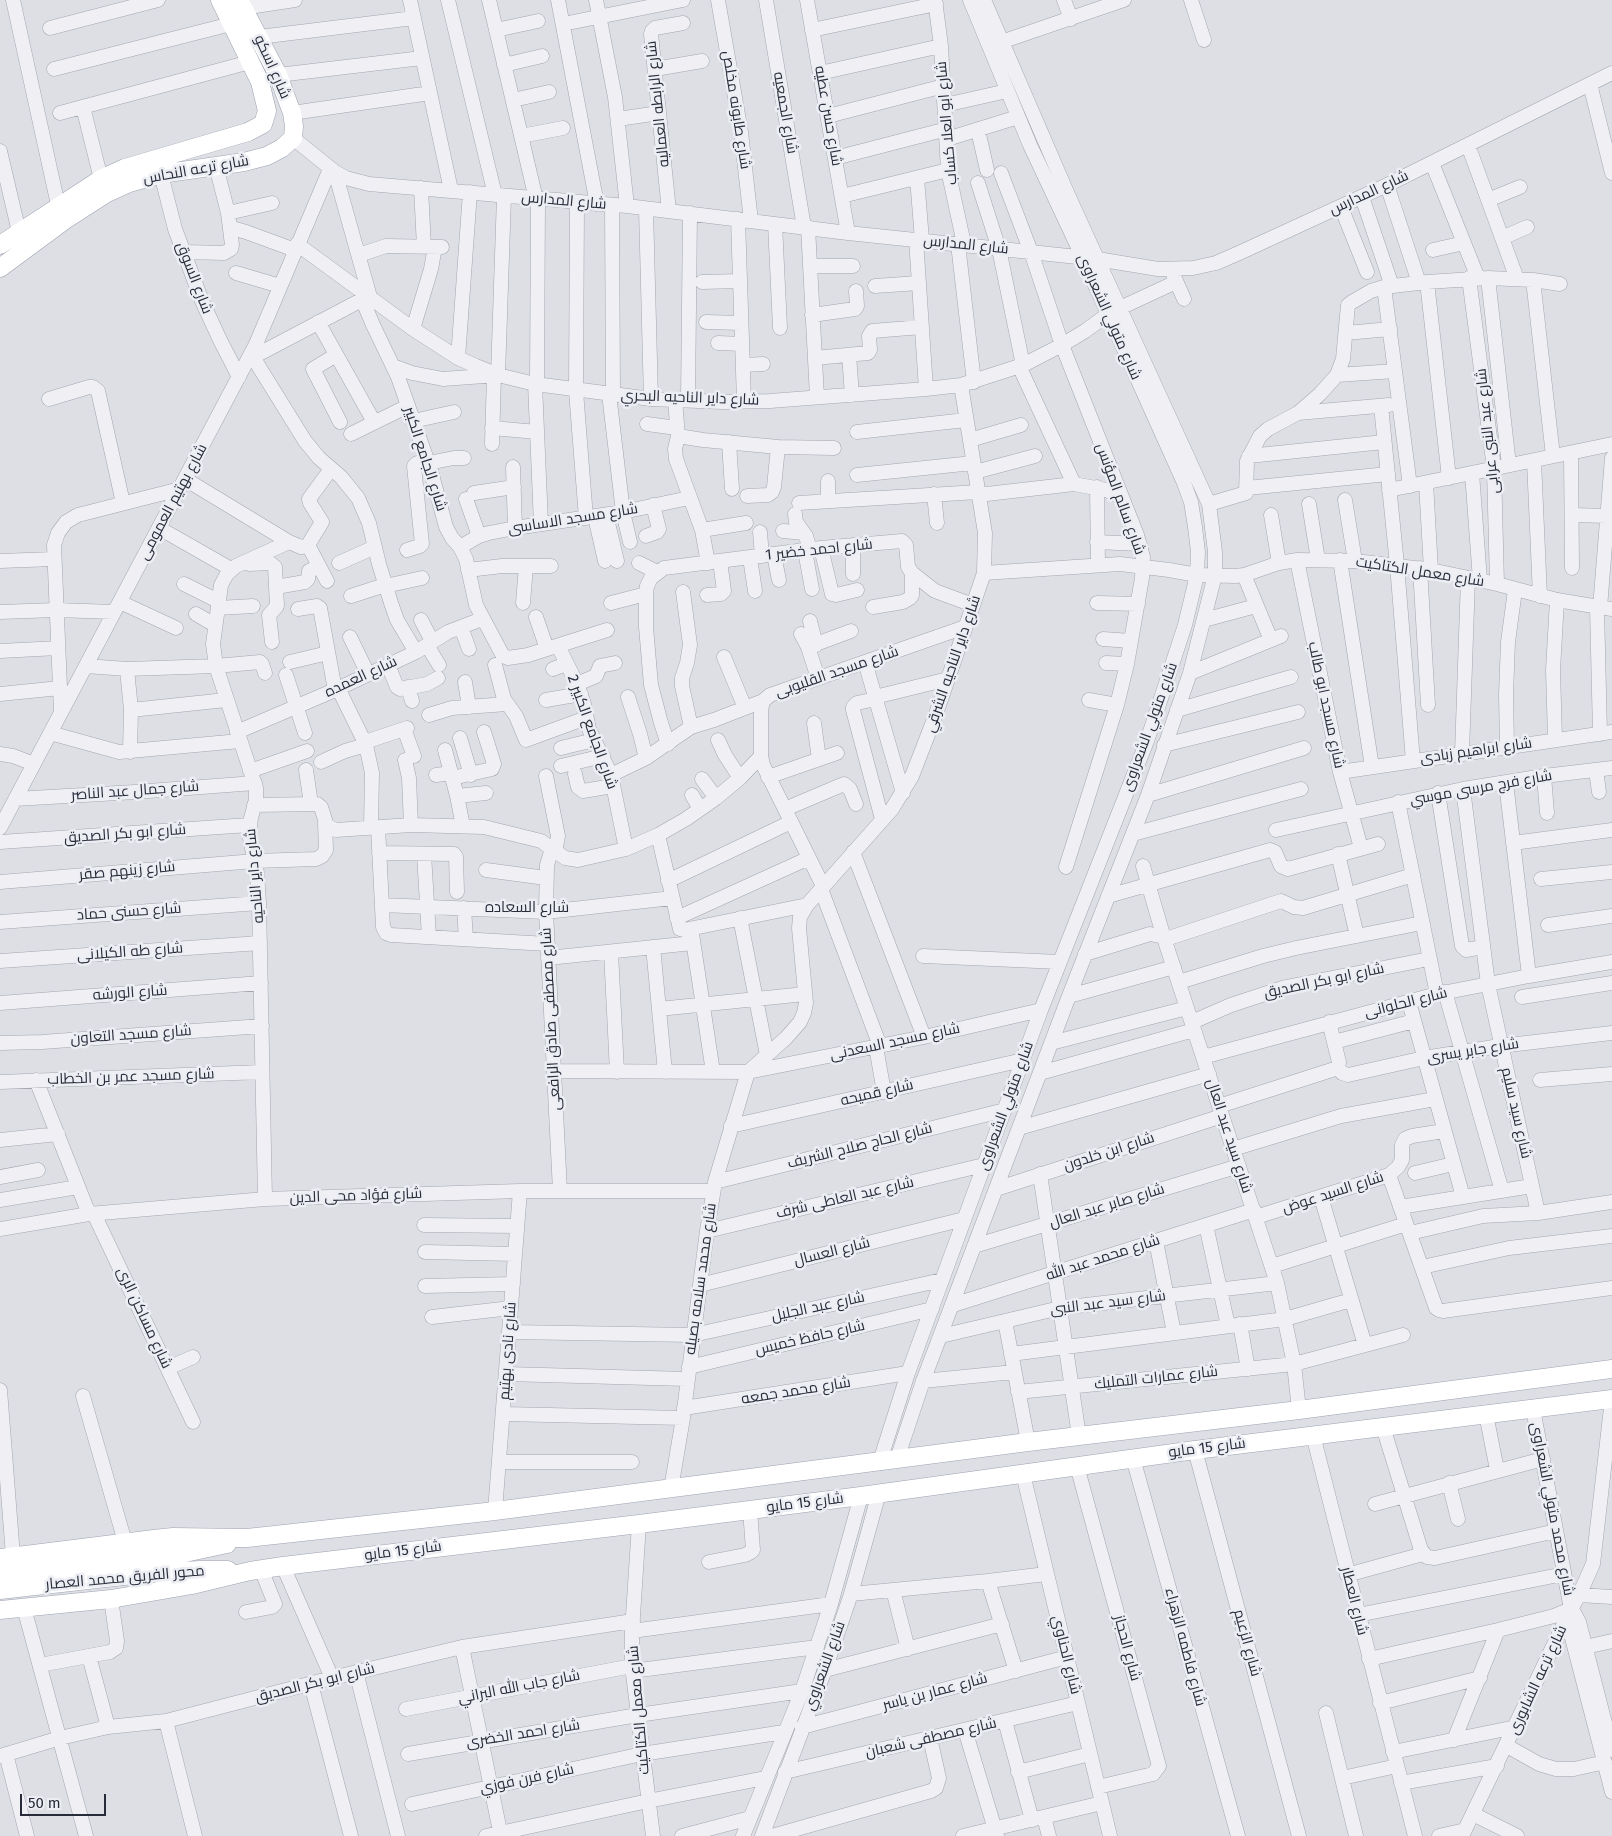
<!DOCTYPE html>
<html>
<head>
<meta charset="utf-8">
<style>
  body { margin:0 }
  #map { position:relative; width:1612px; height:1836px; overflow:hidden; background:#dddfe5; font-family:"Fira Sans",sans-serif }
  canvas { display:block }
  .scale { position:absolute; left:20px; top:1794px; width:86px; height:22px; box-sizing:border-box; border:2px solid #282c3a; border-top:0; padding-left:6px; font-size:15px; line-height:18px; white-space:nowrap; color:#282c3a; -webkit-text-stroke:4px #eceef3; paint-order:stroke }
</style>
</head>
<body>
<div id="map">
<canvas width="1612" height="1836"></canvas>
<div class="scale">50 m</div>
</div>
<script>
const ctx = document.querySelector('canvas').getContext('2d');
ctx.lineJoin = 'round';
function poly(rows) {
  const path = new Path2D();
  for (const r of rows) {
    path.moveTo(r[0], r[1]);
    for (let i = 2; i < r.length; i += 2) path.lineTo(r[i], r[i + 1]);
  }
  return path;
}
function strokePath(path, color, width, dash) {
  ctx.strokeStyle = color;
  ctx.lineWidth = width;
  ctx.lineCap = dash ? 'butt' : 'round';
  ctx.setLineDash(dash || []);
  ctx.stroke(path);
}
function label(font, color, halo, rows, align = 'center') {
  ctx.font = font + ' "Fira Sans",Cairo,sans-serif';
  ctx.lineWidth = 5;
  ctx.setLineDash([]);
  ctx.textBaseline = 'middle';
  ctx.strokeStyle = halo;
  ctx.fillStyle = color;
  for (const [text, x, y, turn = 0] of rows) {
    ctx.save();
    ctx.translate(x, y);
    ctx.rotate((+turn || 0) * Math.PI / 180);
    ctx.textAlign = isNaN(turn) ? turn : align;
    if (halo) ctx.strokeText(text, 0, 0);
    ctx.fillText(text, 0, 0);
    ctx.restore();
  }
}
const minor = poly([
  [13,0,58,205],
  [410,0,451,190],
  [448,0,495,195],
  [489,0,536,199],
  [558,0,597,204],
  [596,0,615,97,627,206],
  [718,0,741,132,751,221],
  [766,0,804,227],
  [807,0,848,233],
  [935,0,941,46,948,170,964,244],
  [1064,0,1071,19],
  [1191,0,1204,40],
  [242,8,295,0],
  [563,24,683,0],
  [50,28,158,0],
  [496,30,538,21],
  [812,30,936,4],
  [259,37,414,18],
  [1001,42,1124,0],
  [504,65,542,56],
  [54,69,231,24],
  [655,69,702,61],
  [820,73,941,46],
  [278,75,422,58],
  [1590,84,1612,173],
  [513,100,549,92],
  [945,105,1007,91],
  [83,107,101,179],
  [60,113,250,62],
  [292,113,430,93],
  [828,116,944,86],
  [618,119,659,113],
  [978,130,987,170],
  [521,136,563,128],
  [293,138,335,172,346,178,369,184,627,206,848,233,1097,259,1158,269,1193,268,1216,263,1239,253,1387,185,1612,73],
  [947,139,1018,117],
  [1468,145,1517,279],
  [0,151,19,232],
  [835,158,947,129],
  [1432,163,1478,278],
  [335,172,370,297],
  [1001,173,1031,252,1062,345,1137,535,1143,557,1142,578,1127,664,1117,705,1066,867],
  [161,174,175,229,202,301,220,340,239,377],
  [917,178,922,240],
  [978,183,999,249,1023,365],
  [1387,185,1419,283],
  [421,188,424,247],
  [842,196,948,170],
  [1362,197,1392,286],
  [1488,200,1520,187],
  [577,202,576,391,586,518],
  [612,205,613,395],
  [1341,207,1367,272],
  [646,209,651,399],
  [669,211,651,34,652,31,655,28,683,23],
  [228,213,272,203],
  [738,219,744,401],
  [775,224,780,328],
  [808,227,817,397],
  [232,228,246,232,295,250],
  [1502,238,1527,227],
  [916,239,926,389],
  [297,244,413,329,458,358,476,366,498,375,535,384,651,399,723,402,770,401,926,389,961,385,1023,365,1062,345,1085,331,1107,315],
  [958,244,974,382],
  [1433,250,1464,243],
  [184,252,224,253,231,249,232,245,228,213,216,166],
  [359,255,386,246,442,247],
  [810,266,853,266],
  [236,273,280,286],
  [1173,274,1184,299],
  [1469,278,1494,468,1497,584],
  [1488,278,1509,465],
  [1533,280,1553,456],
  [702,282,740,281],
  [1427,282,1449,478],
  [875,286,919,283],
  [1384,287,1410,486],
  [362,299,373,325,398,377,431,471,446,527,452,538,460,547,466,559,476,605,503,656,508,658,528,655,607,630],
  [1120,308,1176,282],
  [812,315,855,309,857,306,856,291],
  [318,322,374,422],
  [706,322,741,323],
  [413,329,431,269,435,247],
  [1346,333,1390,329],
  [718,343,742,344],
  [251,354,305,441,319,458,341,477,358,498,369,523,379,564,391,603,397,620,416,652],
  [336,355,313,369,340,422],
  [849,355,852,395],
  [253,357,369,296],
  [458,358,470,192],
  [815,358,868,353,870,350,869,336,872,331,922,327],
  [743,365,763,364],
  [393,366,412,373,443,379,498,375,504,196],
  [1019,366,1074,484],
  [1337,375,1395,371],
  [535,384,541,524],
  [537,385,538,199],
  [609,394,623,512,630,542],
  [49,399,89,387,93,387,98,391,123,503],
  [675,400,678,436,675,449,676,459,702,530,708,563],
  [688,400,690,213],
  [1381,406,1397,565,1413,761],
  [1298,413,1389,405],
  [413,421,454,412],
  [647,424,677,428],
  [492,428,537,432],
  [857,432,966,420],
  [351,434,408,406],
  [678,436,703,440,778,447,834,448],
  [970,440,1021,425],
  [729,442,732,489],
  [492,444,494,375],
  [1571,453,1572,568],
  [1249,456,1384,442],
  [1534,461,1540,596],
  [428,463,454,458,464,458],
  [513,467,515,528],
  [975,472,1035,456],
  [1472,473,1480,580],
  [857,475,973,463],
  [185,479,289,542,301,547,309,546],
  [1426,483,1431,570],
  [1097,487,1098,565],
  [1247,488,1388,474],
  [1389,490,1612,444],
  [474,493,514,487],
  [934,494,937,523],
  [978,495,1074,484,1106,490,1121,497],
  [747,496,768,495,772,492,774,487,778,447],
  [466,499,479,536],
  [1345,500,1355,561],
  [828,501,828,481],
  [799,503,978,492],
  [1209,504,1246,493,1247,461,1260,436,1268,429,1298,413,1320,394,1337,375,1343,359,1348,305,1352,302,1371,291,1384,287,1427,282,1488,278,1533,280,1560,284],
  [1309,504,1318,560],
  [795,514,796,522,806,536,810,550],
  [606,515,617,561],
  [1271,515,1279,563],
  [1572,515,1607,516],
  [595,517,605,561],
  [159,528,231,569],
  [702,530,746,523],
  [783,531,804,533],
  [760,532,762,556],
  [646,536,657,532,659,529,653,505],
  [1097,542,1140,544],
  [460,547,479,536,489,533,515,528,623,512,689,498],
  [821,548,832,594,836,595,857,590],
  [407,550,420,546,422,544,414,466,417,463,427,461],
  [805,551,812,589],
  [774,555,779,580],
  [750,558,755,591],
  [1297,560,1340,772,1361,848],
  [1340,560,1372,767],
  [0,561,54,559],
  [339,563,375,547],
  [639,563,657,572],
  [249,564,270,563,275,567,277,606,269,615,272,642],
  [1420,568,1428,705],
  [468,570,502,566,551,566],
  [984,573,1120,564,1169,570,1197,575,1235,576,1244,575,1279,563,1297,560,1355,561,1431,570,1497,584,1557,600,1612,609],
  [853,574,853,545],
  [1244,575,1271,640],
  [327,581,308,545,322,522,310,503,309,499,331,469],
  [184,584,218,601],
  [385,586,422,578],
  [276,587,305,582,308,579,309,571,319,566],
  [683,592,690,645,687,663,682,678,682,686,691,727],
  [707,595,721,594,724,591,720,561],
  [351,596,385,585],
  [120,602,176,628],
  [523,603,526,566],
  [611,603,646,594],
  [1097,603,1138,604],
  [873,607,903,602,910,598,912,595,912,573],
  [218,608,253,606],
  [1597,608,1600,734],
  [1600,608,1612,458],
  [298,609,317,606,320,608,335,690],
  [0,612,56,610,114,612],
  [196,614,215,625],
  [536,617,547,649],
  [421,620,432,641],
  [1204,620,1256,606],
  [810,621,816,645],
  [461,627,469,649],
  [801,634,808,647,818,678],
  [350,637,368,674],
  [1103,639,1131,641],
  [427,645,439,665],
  [558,646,577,684,584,704,589,729,611,775,626,849],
  [808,647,851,631],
  [0,651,58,648],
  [724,657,745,708],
  [290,662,328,653],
  [865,662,903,793],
  [1106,663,1127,664],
  [388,665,397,687,400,689,427,684,438,678],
  [495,665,504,699,516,716,526,740,586,718],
  [86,666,127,669,216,666,260,662,262,664,265,673],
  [127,669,131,710,130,752],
  [553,669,566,664],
  [1190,673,1281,636],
  [286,675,305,733],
  [465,682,469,707],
  [577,684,596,676,600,666,615,663],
  [408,687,412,701],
  [338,688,366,745,372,773,371,827],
  [0,694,60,688],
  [628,697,640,734,646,758],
  [875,697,948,679],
  [876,699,857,703,853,707,853,710,882,819],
  [546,700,581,694],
  [1089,700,1117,705],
  [131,710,226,700],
  [1177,710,1291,677],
  [61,711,54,545,58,533,66,522,78,515,180,489],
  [429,715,452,708,507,704],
  [814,723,819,759],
  [404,729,414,756],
  [237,732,335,690,416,652,448,632,482,619],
  [50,733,119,752,240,741],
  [460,738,471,775],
  [1555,739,1553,670,1557,600],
  [718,740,725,755,740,778],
  [365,742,407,728],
  [668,744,661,723,651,685,646,627,646,594,647,586,651,578,664,568,821,548,902,541,906,545,908,567,912,573,935,591,973,605],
  [1164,745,1298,712],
  [1507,747,1506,694,1508,642,1515,590],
  [561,748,594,740],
  [445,750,457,796,463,826],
  [1462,753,1468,578],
  [0,754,13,756,34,764],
  [405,760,409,778,411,825],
  [321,762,345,751,366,745],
  [561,766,603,756],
  [306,770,311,804],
  [1596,770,1599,792],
  [250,771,307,751],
  [1340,772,1612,732],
  [575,774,578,787,583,791,613,786],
  [436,775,451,773],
  [611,775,646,758,691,727,714,720,763,701],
  [546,776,558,836,556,847,550,855,547,865,546,912,560,1191],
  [1544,776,1547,813],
  [768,777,837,753],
  [452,778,492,769,494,764,484,732],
  [702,779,716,798],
  [1506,783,1529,976],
  [1463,789,1488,984,1538,1213],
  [1438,793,1462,946,1466,950,1483,947],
  [692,795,700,809],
  [1148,795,1304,748],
  [457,796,486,793],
  [15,799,135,792,255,783],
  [1398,802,1437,994],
  [254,805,317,804,321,807,327,826,336,830,411,825,484,827,541,841,565,858,578,860,626,849,658,835,686,819,716,798,740,778,761,756],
  [785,809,844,784,850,789,856,804],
  [378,827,383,927,386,933,391,935,548,944],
  [0,828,256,344,330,169],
  [1276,830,1463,789,1544,776,1612,768],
  [1133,834,1301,789],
  [658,835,680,929,684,930,807,905],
  [0,842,249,825],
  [1513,843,1612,830],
  [853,852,924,1037],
  [379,853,454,854,456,857,457,892],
  [424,854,429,937],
  [1338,854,1357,936],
  [1143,866,1164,938,1277,1283,1294,1364,1299,1410],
  [486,870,546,878],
  [1541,879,1612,872],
  [668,881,791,822],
  [0,882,255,861,316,859,322,856,326,850,325,823],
  [823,886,763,765,761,756,761,710,763,701,770,695,965,627],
  [821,889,880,1046],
  [1108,896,1270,850,1275,852,1281,866,1288,869,1378,844],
  [382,905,546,912,672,898],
  [464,908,466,939],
  [677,918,809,858],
  [740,918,767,1055],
  [0,922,259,903],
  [1548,925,1612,916],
  [692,934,713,1072],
  [653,947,665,1072],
  [611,952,617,1072],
  [1085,954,1150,934,1169,938,1281,901,1294,907,1303,908,1413,875],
  [923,956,1060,962],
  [548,958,693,943],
  [0,961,260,943],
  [1179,982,1263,956,1296,948,1422,923],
  [1445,992,1502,1191],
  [1069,996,1174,967],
  [1522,997,1612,983],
  [1409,1002,1463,1197],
  [0,1003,261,983],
  [659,1009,805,994],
  [1192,1022,1231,1005,1286,987,1429,959],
  [1334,1042,1414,1021],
  [0,1043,42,1042,262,1026],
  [1051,1043,1187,1008],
  [876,1047,884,1092],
  [1203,1057,1437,994,1529,976,1612,962],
  [1338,1068,1342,1073,1348,1075,1424,1058,1500,1046,1612,1033],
  [554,1071,748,1072,924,1037,1041,1010],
  [748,1072,786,1038,800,1022,804,1013,806,1003,799,928,800,917,807,905,892,809,912,776,936,714,984,573,985,533,961,385],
  [1040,1073,1194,1030],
  [36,1080,89,1214],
  [1540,1080,1612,1074],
  [0,1082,262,1072],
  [1219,1106,1338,1068,1339,1062,1329,1022],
  [731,1126,1023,1060],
  [1019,1128,1209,1074],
  [0,1140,58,1134],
  [1233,1149,1341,1116,1435,1099],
  [1415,1173,1453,1164],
  [1040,1174,1079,1436],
  [1389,1175,1436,1308,1439,1310,1443,1311,1612,1288],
  [0,1177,38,1170],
  [715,1182,1005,1110],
  [996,1189,1222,1116],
  [1321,1197,1365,1345],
  [265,1199,259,903,257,873,249,833,251,818,256,800,256,788,216,666,213,644,221,585,227,574,236,566,289,542],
  [0,1200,78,1187],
  [1400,1207,1532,1186],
  [94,1214,193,1422],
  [1256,1217,1389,1175,1398,1167,1402,1160,1402,1145,1405,1139,1412,1136,1444,1131],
  [424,1225,517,1226],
  [1206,1225,1228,1326],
  [0,1229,89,1214,265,1199,520,1191,713,1191],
  [707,1231,984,1165],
  [1410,1233,1483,1216,1538,1213,1612,1202],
  [1156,1241,1174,1333],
  [974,1246,1239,1166],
  [425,1252,515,1254],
  [1272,1266,1406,1224],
  [1422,1267,1509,1248,1612,1236],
  [700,1285,964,1219],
  [425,1286,513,1284],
  [953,1305,1254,1210],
  [432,1317,511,1308],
  [1005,1321,1028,1442],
  [1240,1324,1248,1369],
  [509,1332,693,1335,942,1280],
  [941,1336,1060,1308,1277,1283],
  [1011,1354,1285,1319,1351,1300],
  [689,1367,932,1309],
  [168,1368,193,1357],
  [506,1374,687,1379],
  [923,1381,1014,1372],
  [0,1390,13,1556],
  [1018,1392,1294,1364,1403,1335],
  [83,1396,125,1542],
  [684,1408,908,1373],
  [1533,1409,1571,1609,1570,1619,1571,1634,1612,1792],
  [503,1414,683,1418],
  [1486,1414,1497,1470],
  [1383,1427,1421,1550,1427,1557,1435,1558,1556,1531],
  [1313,1435,1415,1836],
  [1195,1450,1299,1836],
  [1133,1458,1238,1836],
  [897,1459,923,1381,1069,996,1148,795,1190,673,1215,575,1215,552,1209,504,1069,197,984,0],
  [880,1461,908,1373,1041,1010,1147,741,1185,625,1197,575,1198,552,1195,527,1191,502,1184,483,1083,258,1030,145,970,0],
  [499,1462,632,1462],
  [1077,1466,1159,1766,1153,1774,1098,1787],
  [1023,1474,1110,1836],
  [1449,1483,1458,1519],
  [671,1489,683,1418,707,1231,715,1182,748,1072],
  [1375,1504,1543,1459],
  [495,1511,520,1191],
  [639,1524,632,1631,632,1666,653,1836],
  [709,1562,745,1555,751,1552,753,1550,750,1510],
  [283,1566,332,1678],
  [1347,1575,1423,1554],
  [988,1581,1016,1671],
  [893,1590,908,1649],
  [851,1594,988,1581,1046,1574],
  [1579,1595,1612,1597],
  [24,1608,86,1836],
  [1572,1609,1579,1622,1612,1750],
  [246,1612,272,1607,275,1604,261,1569],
  [1358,1615,1564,1574],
  [632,1631,831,1604],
  [462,1647,501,1836],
  [1585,1647,1612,1641],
  [89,1656,108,1727],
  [1369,1659,1498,1630,1554,1616,1571,1609],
  [40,1665,110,1652,116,1648,117,1641,111,1599],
  [825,1670,1002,1624],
  [632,1671,817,1647],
  [356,1672,398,1836],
  [311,1684,351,1836],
  [1380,1703,1480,1678],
  [406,1709,632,1666],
  [1326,1713,1356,1836],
  [166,1721,195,1836],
  [1005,1721,1032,1820],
  [802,1727,1067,1657],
  [965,1730,997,1836],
  [1454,1740,1498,1630],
  [1507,1746,1539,1764,1556,1769,1574,1769,1605,1762],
  [1393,1752,1516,1727],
  [6,1754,27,1836],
  [408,1754,638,1715,802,1691],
  [0,1756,60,1738,108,1727,166,1721,332,1678,462,1647,633,1621],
  [785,1772,1078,1703],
  [1018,1772,1090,1754],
  [1342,1778,1397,1766],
  [1401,1783,1497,1766],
  [412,1804,642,1754,784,1732],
  [1473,1814,1517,1836],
  [1044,1817,1049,1836],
  [486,1836,648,1801,765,1778],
  [682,1836,750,1818],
  [743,1836,802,1691,831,1604,861,1496],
  [762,1836,825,1670,851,1594,879,1493],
  [772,1836,931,1791,936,1788,939,1778,930,1738],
  [963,1836,1102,1803],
  [1439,1836,1465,1830],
  [1462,1836,1571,1609,1579,1595,1593,1564,1612,1399]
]);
const major = poly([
  [0,245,101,179,125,168,248,132,263,124,267,111,260,82,220,0],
  [0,268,65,220,107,193,129,183,161,174,244,162,267,156,282,148,293,138,294,126,292,113,278,75,239,0],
  [0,1558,154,1539,173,1537,247,1538,495,1511,1028,1442,1299,1410,1612,1369],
  [0,1576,180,1554,227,1544],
  [0,1590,150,1573,200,1570,228,1570],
  [0,1610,111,1599,192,1585,250,1571,283,1566,639,1524,861,1496,1195,1450,1612,1399]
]);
strokePath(minor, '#a3a6ae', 15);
strokePath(major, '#9ea2b0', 19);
strokePath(minor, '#f0f0f4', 14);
strokePath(major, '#fff', 18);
label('15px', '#282c3a', '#eceef3', [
  ["شارع اسكو",272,67,66],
  ["شارع الرابطه العماليه",658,104,-96],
  ["شارع طابونه مخلص",736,110,81],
  ["شارع الجمعيه",785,113,80],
  ["شارع حسن عطيه",828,116,80],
  ["شارع ابو العلا كساب",947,123,-95],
  ["شارع ترعه النحاس",196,170,-10],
  ["شارع المدارس",1369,193,-25],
  ["شارع المدارس",564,201,5],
  ["شارع المدارس",966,245,6],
  ["شارع السوق",194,278,69],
  ["شارع متولي الشعراوى",1109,317,66],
  ["شارع داير الناحيه البحري",690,398,2],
  ["شارع عبد النبى عرابى",1488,431,-96],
  ["شارع الجامع الكبير",425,459,72],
  ["شارع سالم المؤنس",1120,499,70],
  ["شارع بهتيم العمومى",173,502,-62],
  ["شارع مسجد الاساسى",573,519,-9],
  ["شارع احمد خضير 1",819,550,-6],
  ["شارع معمل الكتاكيت",1420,572,9],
  ["شارع داير الناحيه الشرقي",953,664,-71],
  ["شارع مسجد القليوبى",837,672,-19],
  ["شارع العمده",361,677,-25],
  ["شارع مسجد ابو طالب",1326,705,78],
  ["شارع متولي الشعراوى",1150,727,-70],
  ["شارع الجامع الكبير 2",592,732,70],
  ["شارع ابراهيم زبادى",1476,751,-8],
  ["شارع فرج مرسى موسي",1481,788,-10],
  ["شارع جمال عبد الناصر",135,791,-4],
  ["شارع ابو بكر الصديق",125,834,-4],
  ["شارع زينهم صقر",127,871,-5],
  ["شارع داير الناحيه",255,876,-95],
  ["شارع السعاده",527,908],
  ["شارع حسنى حماد",129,912,-4],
  ["شارع طه الكيلانى",130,952,-4],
  ["شارع ابو بكر الصديق",1324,981,-12],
  ["شارع الورشه",130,993,-4],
  ["شارع الحلوانى",1406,1003,-14],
  ["شارع مصطفى صادق الرافعى",551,1019,-93],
  ["شارع مسجد التعاون",131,1035,-4],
  ["شارع مسجد السعدنى",895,1042,-12],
  ["شارع جابر يسرى",1473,1051,-9],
  ["شارع مسجد عمر بن الخطاب",131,1077,-2],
  ["شارع قميحه",877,1093,-13],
  ["شارع متولي الشعراوى",1006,1106,-70],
  ["شارع سيد سليم",1516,1113,77],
  ["شارع سيد عبد العال",1229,1136,72],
  ["شارع الحاج صلاح الشريف",860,1146,-14],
  ["شارع ابن خلدون",1109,1152,-18],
  ["شارع السيد عوض",1333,1193,-18],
  ["شارع فؤاد محى الدين",356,1196,-2],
  ["شارع عبد العاطى شرف",845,1198,-13],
  ["شارع صابر عبد العال",1107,1206,-17],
  ["شارع العسال",832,1252,-14],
  ["شارع محمد عبد الله",1103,1258,-18],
  ["شارع محمد سلامه بصيله",701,1279,-82],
  ["شارع سيد عبد النبى",1108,1303,-7],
  ["شارع عبد الجليل",818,1307,-12],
  ["شارع مساكن الرى",144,1318,65],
  ["شارع حافظ خميس",810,1338,-13],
  ["شارع نادى بهتيم",508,1351,-86],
  ["شارع عمارات التمليك",1156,1378,-6],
  ["شارع محمد جمعه",796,1391,-9],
  ["شارع 15 مايو",1207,1448,-7],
  ["شارع 15 مايو",805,1503,-7],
  ["شارع محمد متولي الشعراوى",1552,1509,79],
  ["شارع 15 مايو",403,1551,-7],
  ["محور الفريق محمد العصار",125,1578,-5],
  ["شارع العطار",1354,1601,76],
  ["شارع الزعيم",1247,1643,75],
  ["شارع فاطمه الزهراء",1185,1647,75],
  ["شارع الحجاز",1127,1648,75],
  ["شارع الحناوي",1066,1655,76],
  ["شارع الشعراوي",825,1666,-70],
  ["شارع ترعه الشابورى",1538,1680,-65],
  ["شارع ابو بكر الصديق",315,1683,-14],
  ["شارع جاب الله البراني",519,1687,-11],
  ["شارع عمار بن ياسر",935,1692,-15],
  ["شارع معمل الكتاكيت",639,1710,-95],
  ["شارع احمد الخضرى",523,1734,-9],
  ["شارع مصطفى شعبان",931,1738,-13],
  ["شارع فرن فوزي",527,1779,-12]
]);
</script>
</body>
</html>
